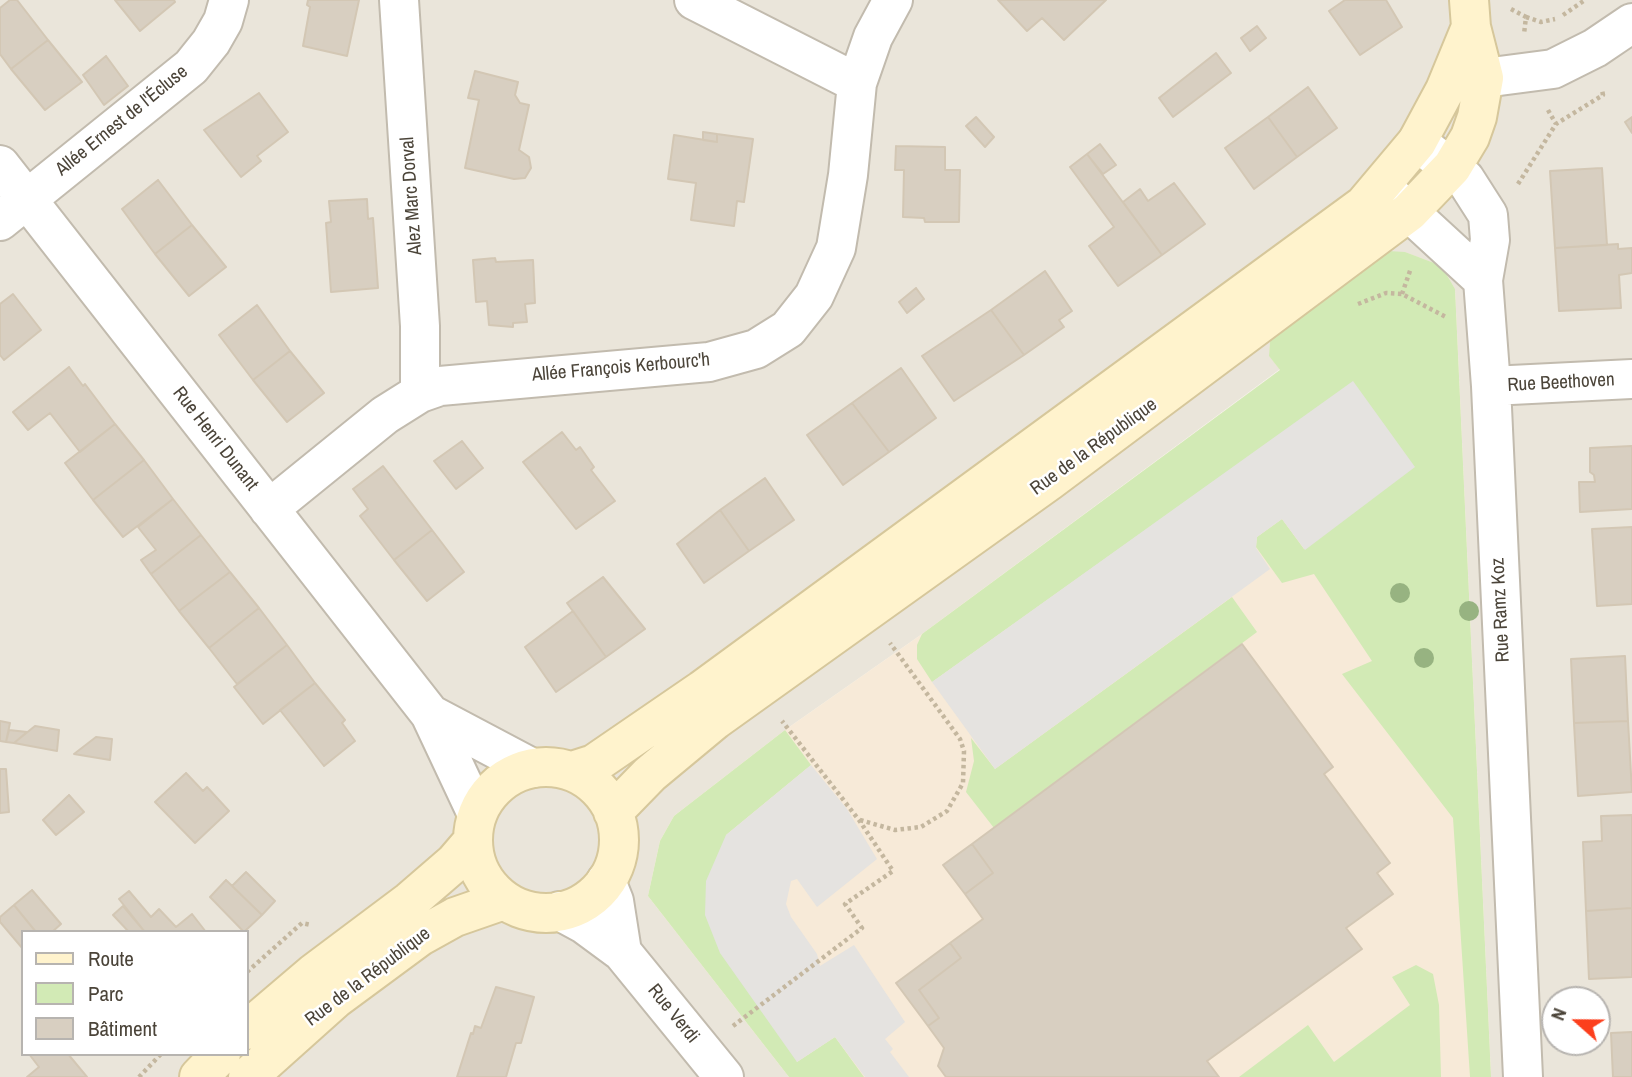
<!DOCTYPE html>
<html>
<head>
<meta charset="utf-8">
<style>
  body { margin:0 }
  #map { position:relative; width:1632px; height:1077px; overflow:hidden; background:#f6f3ec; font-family:"Archivo Narrow",sans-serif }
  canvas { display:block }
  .legend { position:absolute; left:21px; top:930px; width:228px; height:126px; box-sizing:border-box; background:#fff; border:2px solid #b7b4b0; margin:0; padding:9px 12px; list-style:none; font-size:21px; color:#4b4439 }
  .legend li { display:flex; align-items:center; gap:14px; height:35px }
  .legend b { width:35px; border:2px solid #b7b4b0 }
  .north { position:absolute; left:1541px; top:986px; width:70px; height:70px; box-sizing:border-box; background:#fff; border:2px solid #b7b4b0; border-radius:50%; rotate:291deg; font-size:19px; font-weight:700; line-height:28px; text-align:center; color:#4b4439 }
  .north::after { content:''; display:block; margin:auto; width:24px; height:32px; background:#fc3f1d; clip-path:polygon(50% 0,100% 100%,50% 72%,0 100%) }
</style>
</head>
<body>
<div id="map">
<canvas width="1632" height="1077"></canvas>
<ul class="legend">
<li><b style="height:9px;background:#fff3cd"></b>Route</li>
<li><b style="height:19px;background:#d2eab5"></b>Parc</li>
<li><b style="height:19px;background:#d8cfc1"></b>Bâtiment</li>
</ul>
<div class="north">N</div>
</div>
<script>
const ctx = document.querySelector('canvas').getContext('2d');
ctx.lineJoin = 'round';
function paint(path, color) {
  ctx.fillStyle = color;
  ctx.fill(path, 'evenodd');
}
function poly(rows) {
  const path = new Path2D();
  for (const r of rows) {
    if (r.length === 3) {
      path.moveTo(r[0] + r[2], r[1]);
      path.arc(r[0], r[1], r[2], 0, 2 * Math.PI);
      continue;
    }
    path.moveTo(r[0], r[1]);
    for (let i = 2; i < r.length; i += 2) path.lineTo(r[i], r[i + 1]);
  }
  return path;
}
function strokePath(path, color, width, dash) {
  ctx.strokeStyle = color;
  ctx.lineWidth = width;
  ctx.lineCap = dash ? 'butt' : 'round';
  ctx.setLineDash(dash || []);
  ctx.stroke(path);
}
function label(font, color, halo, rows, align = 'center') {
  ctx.font = font + ' "Archivo Narrow",sans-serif';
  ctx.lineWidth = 5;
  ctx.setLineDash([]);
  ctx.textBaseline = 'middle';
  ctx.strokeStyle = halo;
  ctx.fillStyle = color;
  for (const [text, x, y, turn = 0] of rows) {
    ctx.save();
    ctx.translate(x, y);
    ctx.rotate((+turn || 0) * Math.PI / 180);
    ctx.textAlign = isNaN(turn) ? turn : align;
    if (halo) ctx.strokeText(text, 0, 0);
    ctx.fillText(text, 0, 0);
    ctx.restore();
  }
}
paint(poly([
  [0,0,1632,0,1632,1077,1491,1077,1455,289,1269,355,1280,369,922,634,785,730,674,816,660,841,648,896,789,1077,0,1077],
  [23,932,247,932,247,1054,23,1054],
  [1555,1000,1597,1000,1597,1042,1555,1042]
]), '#eae5da');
paint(poly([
  [1405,252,1434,263,1445,272,1455,289,1491,1077,789,1077,648,896,660,841,674,816,785,730,922,634,1280,370,1269,356,1270,342]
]), '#f7ead8');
paint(poly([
  [1388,251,1405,252,1434,263,1445,272,1455,289,1491,1077,1470,1077,1453,818,1342,674,1372,661,1314,574,1282,583,1256,547,1257,537,1282,519,1304,549,1353,382,932,682,917,659,917,645,922,634,1280,370,1269,356,1270,342,1276,327],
  [1232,597,1257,632,994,828,966,792,974,761,971,738,995,769],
  [785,730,811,765,726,835,797,1062,835,1037,864,1077,789,1077,648,896,660,841,674,816],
  [1416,965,1433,974,1439,1005,1441,1077,1239,1077,1308,1025,1334,1062,1410,1005,1392,977]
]), '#d2eab5');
paint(poly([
  [1353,381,1415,467,1305,550,1282,519,1257,537,1256,548,1270,569,995,769,932,682],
  [811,765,847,809,877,859,817,907,797,879,791,881,786,904,791,917,817,954,820,966,854,945,905,1022,885,1039,893,1049,890,1052,909,1077,865,1077,835,1037,797,1062,720,953,705,915,706,881,726,835]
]), '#e5e3e0');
const building = poly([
  [10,0,17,0,48,40,11,69,0,54,0,8,10,0],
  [115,0,174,0,175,2,140,31,115,0],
  [308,0,359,0,347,56,303,46,310,7,307,5,308,0],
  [998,0,1106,0,1064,40,1042,18,1027,31,998,0],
  [1345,0,1386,0,1402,27,1360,55,1329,11,1345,0],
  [1257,26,1266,38,1250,51,1241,38,1257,26],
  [48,40,82,82,45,110,11,69,48,40],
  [1216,53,1231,73,1173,117,1159,98,1216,53],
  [106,56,128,86,104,105,83,75,106,56],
  [475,71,518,82,515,95,520,103,529,105,519,150,529,157,531,168,525,178,514,179,465,168,479,100,468,98,475,71],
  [1308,87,1337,128,1297,157,1268,117,1308,87],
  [259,93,288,132,257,156,261,161,241,177,204,130,259,93],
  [976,117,994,137,985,147,966,126,976,117],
  [1268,117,1297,157,1254,189,1225,148,1268,117],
  [1632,117,1632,133,1625,122,1632,117],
  [703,132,717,134,717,142,703,140,703,132],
  [717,134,753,139,744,202,737,201,734,226,691,220,696,183,668,179,674,135,717,142,717,134],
  [1100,144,1116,165,1103,174,1087,154,1100,144],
  [896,146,945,147,945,170,960,170,959,222,925,222,924,218,903,217,904,170,895,170,896,146],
  [1087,154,1162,255,1118,286,1089,246,1114,227,1070,167,1087,154],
  [1602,168,1607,245,1555,248,1550,171,1602,168],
  [158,180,192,225,155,254,122,209,158,180],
  [1174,183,1205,224,1162,255,1123,202,1140,189,1148,201,1174,183],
  [367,199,368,219,373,218,378,288,331,292,326,223,331,222,329,201,367,199],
  [192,225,226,267,189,296,155,254,192,225],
  [1618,244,1618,249,1632,248,1632,273,1619,275,1621,308,1559,311,1555,248,1618,244],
  [495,258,496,262,533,260,535,303,525,304,527,322,513,323,513,327,489,325,487,301,476,302,473,260,495,258],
  [1045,271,1072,311,1059,320,1064,327,1024,355,991,310,1045,271],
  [916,288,924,299,907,313,899,302,916,288],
  [13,294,41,330,4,360,0,355,0,304,13,294],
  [257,305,290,351,253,380,219,335,257,305],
  [991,310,1024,355,954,401,922,356,991,310],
  [290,351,324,393,287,422,253,380,290,351],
  [69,367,83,386,85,384,115,424,80,452,50,413,28,430,13,412,69,367],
  [901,368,936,418,889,452,852,403,901,368],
  [852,403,889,452,843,485,807,435,852,403],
  [115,424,144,460,93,500,65,463,115,424],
  [562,432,576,450,580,447,594,467,591,470,615,501,576,529,523,462,562,432],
  [462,441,483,468,456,489,434,461,462,441],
  [1632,446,1632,509,1580,512,1579,482,1595,482,1594,475,1590,472,1590,448,1632,446],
  [144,460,173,499,123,537,93,500,144,460],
  [383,466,432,530,394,560,360,516,368,509,353,489,383,466],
  [765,478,794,520,749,551,720,510,765,478],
  [173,499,201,535,151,574,141,560,156,550,138,527,173,499],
  [720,510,749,551,704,583,677,544,720,510],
  [1632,527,1632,604,1597,606,1592,529,1632,527],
  [432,530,464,572,427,601,394,560,432,530],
  [201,535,230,572,179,611,151,574,201,535],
  [230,572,259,608,209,648,179,611,230,572],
  [603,577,645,629,606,657,567,603,603,577],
  [259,608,287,645,237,684,209,648,259,608],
  [573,611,606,657,556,692,525,647,573,611],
  [1242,644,1333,767,1324,774,1390,863,1377,873,1393,894,1346,928,1362,949,1207,1061,1219,1077,946,1077,938,1066,944,1048,928,1026,939,1018,919,990,961,958,950,943,983,919,965,894,993,873,972,844,1242,644],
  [287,645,315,683,263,724,234,687,287,645],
  [1625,656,1628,721,1574,723,1571,659,1625,656],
  [315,683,345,720,342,723,355,741,324,766,280,710,315,683],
  [0,721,10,723,6,742,0,741,0,721],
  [1628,721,1632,792,1578,796,1574,723,1628,721],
  [35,726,59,730,57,751,14,743,35,726],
  [9,730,27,732,14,743,6,742,9,730],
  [96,737,112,739,110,760,74,754,96,737],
  [0,769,6,769,9,812,0,813,0,769],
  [186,773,203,791,207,787,229,811,195,843,155,802,186,773],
  [69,795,84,812,56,835,43,820,69,795],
  [1632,815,1632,908,1586,911,1583,842,1602,841,1601,816,1632,815],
  [972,844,993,873,965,894,943,865,972,844],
  [246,872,275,901,262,915,232,886,246,872],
  [226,880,262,915,244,932,210,897,226,880],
  [32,890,61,924,52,932,36,932,14,905,32,890],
  [129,891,151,917,159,909,176,927,192,914,206,932,145,932,119,899,129,891],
  [14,905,36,932,23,932,23,949,0,922,0,917,14,905],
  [123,906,145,932,129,932,113,915,123,906],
  [1632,908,1632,977,1589,979,1586,911,1632,908],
  [950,943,961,958,919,990,939,1018,928,1026,896,983,950,943],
  [496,987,534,997,521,1043,516,1043,506,1077,457,1077,471,1033,473,1034,475,1026,481,1028,496,987],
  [1632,1032,1632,1077,1613,1077,1611,1033,1632,1032],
  [29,1054,68,1054,87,1077,27,1077,39,1067,29,1054]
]);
paint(building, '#d8cfc1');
strokePath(building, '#d3c7b4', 2);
const street = poly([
  [399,0,420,326,420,393],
  [694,0,857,83],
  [1484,78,1553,69,1595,48,1632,23],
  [1417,142,1465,179,1488,215,1490,240,1483,280,1491,386,1523,1077],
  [0,165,430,714,477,814],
  [1384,189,1483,280],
  [0,221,191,67,211,42,223,21,229,0],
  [1491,386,1632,379],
  [269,509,385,415,420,393,440,386,709,362,756,349,788,329,814,296,836,248,848,175,857,83,873,37,893,0],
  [430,714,532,768],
  [606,881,614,901,622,952],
  [560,911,584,924,622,952,724,1077]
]);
const secondary = poly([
  [546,840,73],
  [572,771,594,764,702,690,1364,205,1417,142,1445,90,1471,27],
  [613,812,650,774,715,720,1049,481,1409,212,1452,167,1470,137,1477,117,1484,78,1471,27,1469,0],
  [247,1030,314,973,410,901,454,863,472,842],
  [199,1077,221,1054],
  [248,1077,335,999,419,937,455,917,504,900]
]);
strokePath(street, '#c2bbae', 42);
strokePath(secondary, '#d6c79b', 42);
strokePath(poly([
  [1511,9,1526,17,1524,34],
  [1563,15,1585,0],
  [1526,17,1541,22,1555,19],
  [1548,110,1556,124],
  [1518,184,1556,124,1603,95,1602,90],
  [1402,294,1411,268],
  [1358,304,1386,293,1402,294,1446,317],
  [860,820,895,830,921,827,947,811,963,783,964,751,960,739,890,643],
  [247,972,302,923,311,925],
  [733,1026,862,928,845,904,893,871,859,820,782,721],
  [139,1077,161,1054]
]), '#c4b79f', 4.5, [3.5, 3.5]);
strokePath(street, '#fff', 38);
strokePath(secondary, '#fff3cd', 38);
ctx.fillStyle = '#97b381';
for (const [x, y] of [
  [1400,593],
  [1469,611],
  [1424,658]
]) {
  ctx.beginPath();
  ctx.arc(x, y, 10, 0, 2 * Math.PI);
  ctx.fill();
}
label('19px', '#4b4439', '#fff', [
  ["Allée Ernest de l'Écluse",122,121,-39],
  ["Alez Marc Dorval",412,196,-94],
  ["Allée François Kerbourc'h",621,368,-5],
  ["Rue Beethoven",1561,383,-3],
  ["Rue Henri Dunant",215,439,52],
  ["Rue de la République",1094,447,-36],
  ["Rue Ramz Koz",1501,610,-93],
  ["Rue de la République",368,977,-37],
  ["Rue Verdi",673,1014,51]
]);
</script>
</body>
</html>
